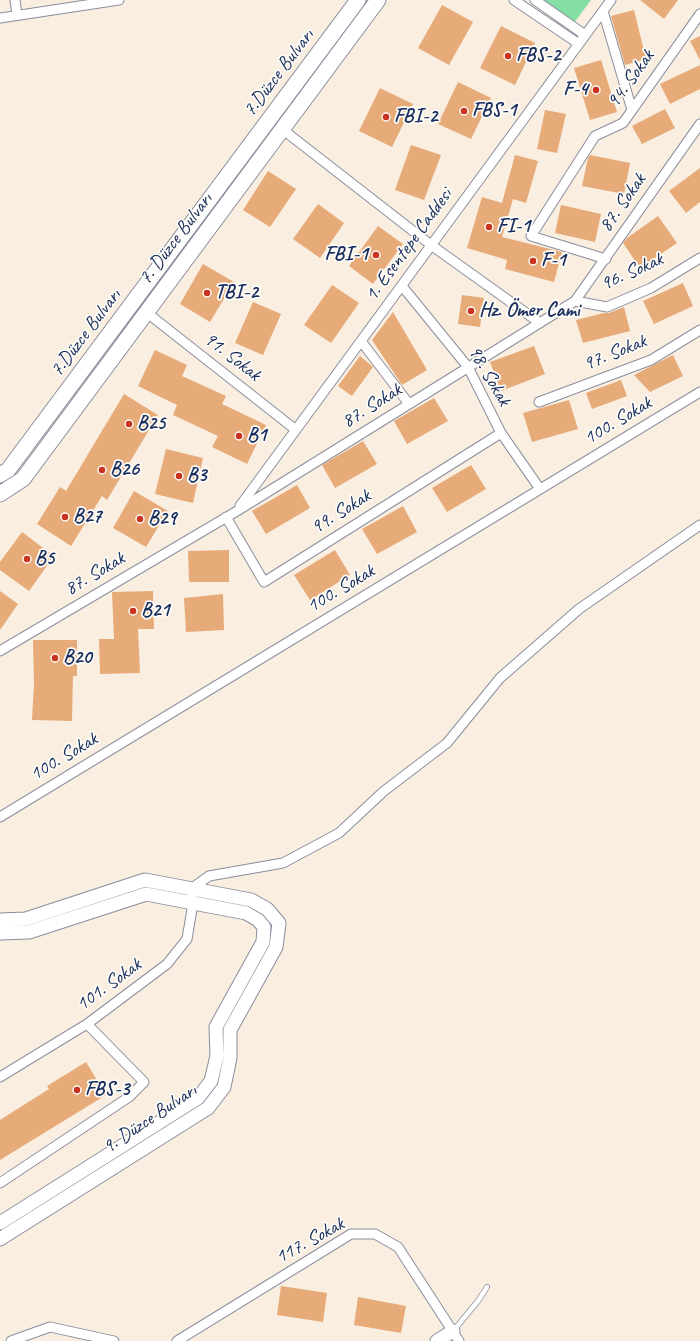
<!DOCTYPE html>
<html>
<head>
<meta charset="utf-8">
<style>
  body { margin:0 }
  canvas { display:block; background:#f9eedf }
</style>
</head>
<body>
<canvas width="700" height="1341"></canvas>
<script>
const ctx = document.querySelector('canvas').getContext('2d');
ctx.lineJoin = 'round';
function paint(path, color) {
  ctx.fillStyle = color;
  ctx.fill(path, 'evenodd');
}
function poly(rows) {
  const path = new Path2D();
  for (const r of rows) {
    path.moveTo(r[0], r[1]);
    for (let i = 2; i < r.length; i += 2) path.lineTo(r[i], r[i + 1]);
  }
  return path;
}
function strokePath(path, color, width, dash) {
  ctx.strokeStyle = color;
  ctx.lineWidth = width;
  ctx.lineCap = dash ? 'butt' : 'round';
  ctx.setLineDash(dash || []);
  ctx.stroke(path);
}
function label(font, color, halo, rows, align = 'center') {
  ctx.font = font + ' Caveat,sans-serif';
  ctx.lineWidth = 3.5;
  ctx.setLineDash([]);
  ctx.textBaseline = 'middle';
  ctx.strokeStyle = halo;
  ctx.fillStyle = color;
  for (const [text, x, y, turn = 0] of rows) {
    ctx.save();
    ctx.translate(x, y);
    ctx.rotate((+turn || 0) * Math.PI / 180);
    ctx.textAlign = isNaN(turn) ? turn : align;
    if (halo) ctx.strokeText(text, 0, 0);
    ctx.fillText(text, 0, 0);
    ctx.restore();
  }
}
paint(poly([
  [541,0,591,0,574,23]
]), '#85dfa5');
paint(poly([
  [640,0,678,0,664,19],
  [442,5,473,22,449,65,418,48],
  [634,10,646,59,625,65,611,16],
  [501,26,535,43,515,85,480,68],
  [700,36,700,60,690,41],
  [601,60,617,112,590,120,574,68],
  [700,65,700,89,670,104,660,84],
  [458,82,491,98,471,139,438,124],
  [380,88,413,104,392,147,359,131],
  [665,109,675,128,642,144,632,126],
  [545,110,566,114,557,153,537,149],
  [411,145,441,155,424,200,395,190],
  [515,155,538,161,526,203,513,199,502,237,562,252,554,282,505,269,507,260,467,248,482,197,502,203],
  [590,155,630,163,624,194,582,186,588,158],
  [700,168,700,202,686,213,669,191],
  [268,171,296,189,270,227,243,210],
  [318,204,344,223,320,258,293,239],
  [561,205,601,214,595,242,555,233],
  [658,216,677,243,640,268,623,243,627,238],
  [378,226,403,244,373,284,349,266],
  [203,264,234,282,210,322,180,304],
  [683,283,693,306,654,324,643,301],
  [332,285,359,303,331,343,304,325],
  [462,295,484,298,480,327,458,324],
  [253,302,281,314,263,355,235,343],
  [624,307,630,331,583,343,576,320,604,313,609,313],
  [393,312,427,370,402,385,372,340],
  [534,346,545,374,501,391,490,362],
  [155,350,187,365,182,376,226,396,222,404,266,425,247,464,212,447,218,436,173,415,177,405,138,386],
  [673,355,683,376,650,392,634,375],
  [360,356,373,367,352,396,338,386],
  [621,380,627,396,592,409,586,393],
  [124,394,158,415,107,500,102,496,71,546,37,524,60,487,66,491],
  [434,398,448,421,407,444,394,421],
  [569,400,578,429,532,442,523,413],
  [363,441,377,464,335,488,322,465],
  [166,449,203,458,193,503,155,494],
  [471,465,486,489,447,512,432,488],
  [297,485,310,508,266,534,252,511],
  [134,491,168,511,146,547,113,528],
  [403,506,417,532,377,554,362,529],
  [22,532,54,556,29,591,0,570,0,562],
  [229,550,229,582,189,582,188,551],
  [335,550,350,575,310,600,294,575],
  [0,591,18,604,0,630],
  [153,591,154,629,138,629,140,673,100,674,99,639,114,639,112,592],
  [223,594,224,630,186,632,184,598],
  [33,640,77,640,77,676,73,676,72,721,32,720,34,684],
  [86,1062,106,1095,0,1160,0,1120,49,1089,47,1086],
  [281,1286,327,1293,323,1322,277,1315],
  [358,1297,406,1306,401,1333,354,1325]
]), '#e7ab79');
const lane = poly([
  [454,1330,478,1301,487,1287]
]);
const street = poly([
  [15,0,17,15],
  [514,0,579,44],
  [535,0,585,35],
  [603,11,632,110],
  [0,18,119,0],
  [282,129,431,245,540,323],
  [606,259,531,236,595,136,623,123,700,14],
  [402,286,468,367,501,433,540,489],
  [575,301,607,307,651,288,700,258],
  [146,312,296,430],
  [361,341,409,404],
  [539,402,651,360,700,330],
  [240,506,611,0],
  [226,517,264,582,501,433],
  [0,651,237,511,575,301,700,124],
  [0,817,700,392],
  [0,1077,87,1024,167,964,187,939,193,903,191,889,209,876,283,863,339,833,384,791,447,743,500,678,579,609,700,525],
  [0,1183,129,1097,144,1082,87,1024],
  [11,1341,50,1327,114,1341],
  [177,1341,351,1234,375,1234,398,1247,459,1341]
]);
const secondary = poly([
  [0,920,26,919,145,880,251,900,267,909,279,923,276,947,230,1030,230,1058,224,1087,208,1108,0,1239],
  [0,933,29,932,146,894,246,913,258,920,264,927,263,942,216,1027,217,1056,211,1081,198,1098,0,1223],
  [437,1341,453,1331]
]);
const primary = poly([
  [0,475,8,470,358,0],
  [0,494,23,479,378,0]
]);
strokePath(lane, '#8a8e9e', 6);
strokePath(street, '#8a8e9e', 11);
strokePath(secondary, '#8a8e9e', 15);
strokePath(primary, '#8a8e9e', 17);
strokePath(lane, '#fff', 4.5);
strokePath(street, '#fff', 9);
strokePath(secondary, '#fff', 13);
strokePath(primary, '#fff', 15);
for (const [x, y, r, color] of [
  [508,56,4,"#c8321e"],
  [596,90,4,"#c8321e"],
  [464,111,4,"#c8321e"],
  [386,117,4,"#c8321e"],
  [489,227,4,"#c8321e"],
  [376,255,4,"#c8321e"],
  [533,261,4,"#c8321e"],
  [207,293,4,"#c8321e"],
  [471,311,4,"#c8321e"],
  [129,424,4,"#c8321e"],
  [239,436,4,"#c8321e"],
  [102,470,4,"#c8321e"],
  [179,476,4,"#c8321e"],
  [65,517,4,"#c8321e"],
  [140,519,4,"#c8321e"],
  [27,559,4,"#c8321e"],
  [133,611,4,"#c8321e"],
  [55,658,4,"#c8321e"],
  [77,1090,4,"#c8321e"]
]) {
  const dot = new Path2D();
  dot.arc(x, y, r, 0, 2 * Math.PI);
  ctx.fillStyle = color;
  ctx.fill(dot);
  strokePath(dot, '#fdfcf7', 1.5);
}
label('bold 20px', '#1b2f5e', '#fdfcf7', [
  ["FBS-2",516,56],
  ["F-4",588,90,"right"],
  ["FBS-1",472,111],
  ["FBI-2",394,117],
  ["FI-1",497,227],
  ["FBI-1",368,255,"right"],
  ["F-1",541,261],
  ["TBI-2",215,293],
  ["Hz. Ömer Cami",479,311],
  ["B25",137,424],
  ["B1",247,436],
  ["B26",110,470],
  ["B3",187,476],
  ["B27",73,517],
  ["B29",148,519],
  ["B5",35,559],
  ["B21",141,611],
  ["B20",63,658],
  ["FBS-3",85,1090]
], 'left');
label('20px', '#1b2f5e', '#fdfcf7', [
  ["7.Düzce Bulvarı",279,73,-53],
  ["94. Sokak",631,79,-54],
  ["87. Sokak",623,203,-55],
  ["7. Düzce Bulvarı",176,239,-53],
  ["1. Esentepe Caddesi",409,245,-54],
  ["96. Sokak",632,272,-24],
  ["7.Düzce Bulvarı",86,333,-53],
  ["97. Sokak",615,353,-22],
  ["91. Sokak",232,357,38],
  ["98. Sokak",489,376,60],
  ["87. Sokak",372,406,-32],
  ["100. Sokak",618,421,-31],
  ["99. Sokak",341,512,-32],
  ["87. Sokak",95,574,-31],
  ["100. Sokak",341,589,-31],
  ["100. Sokak",64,757,-31],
  ["101. Sokak",109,985,-36],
  ["9. Düzce Bulvarı",150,1119,-34],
  ["117. Sokak",310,1241,-29]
]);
</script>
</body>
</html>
